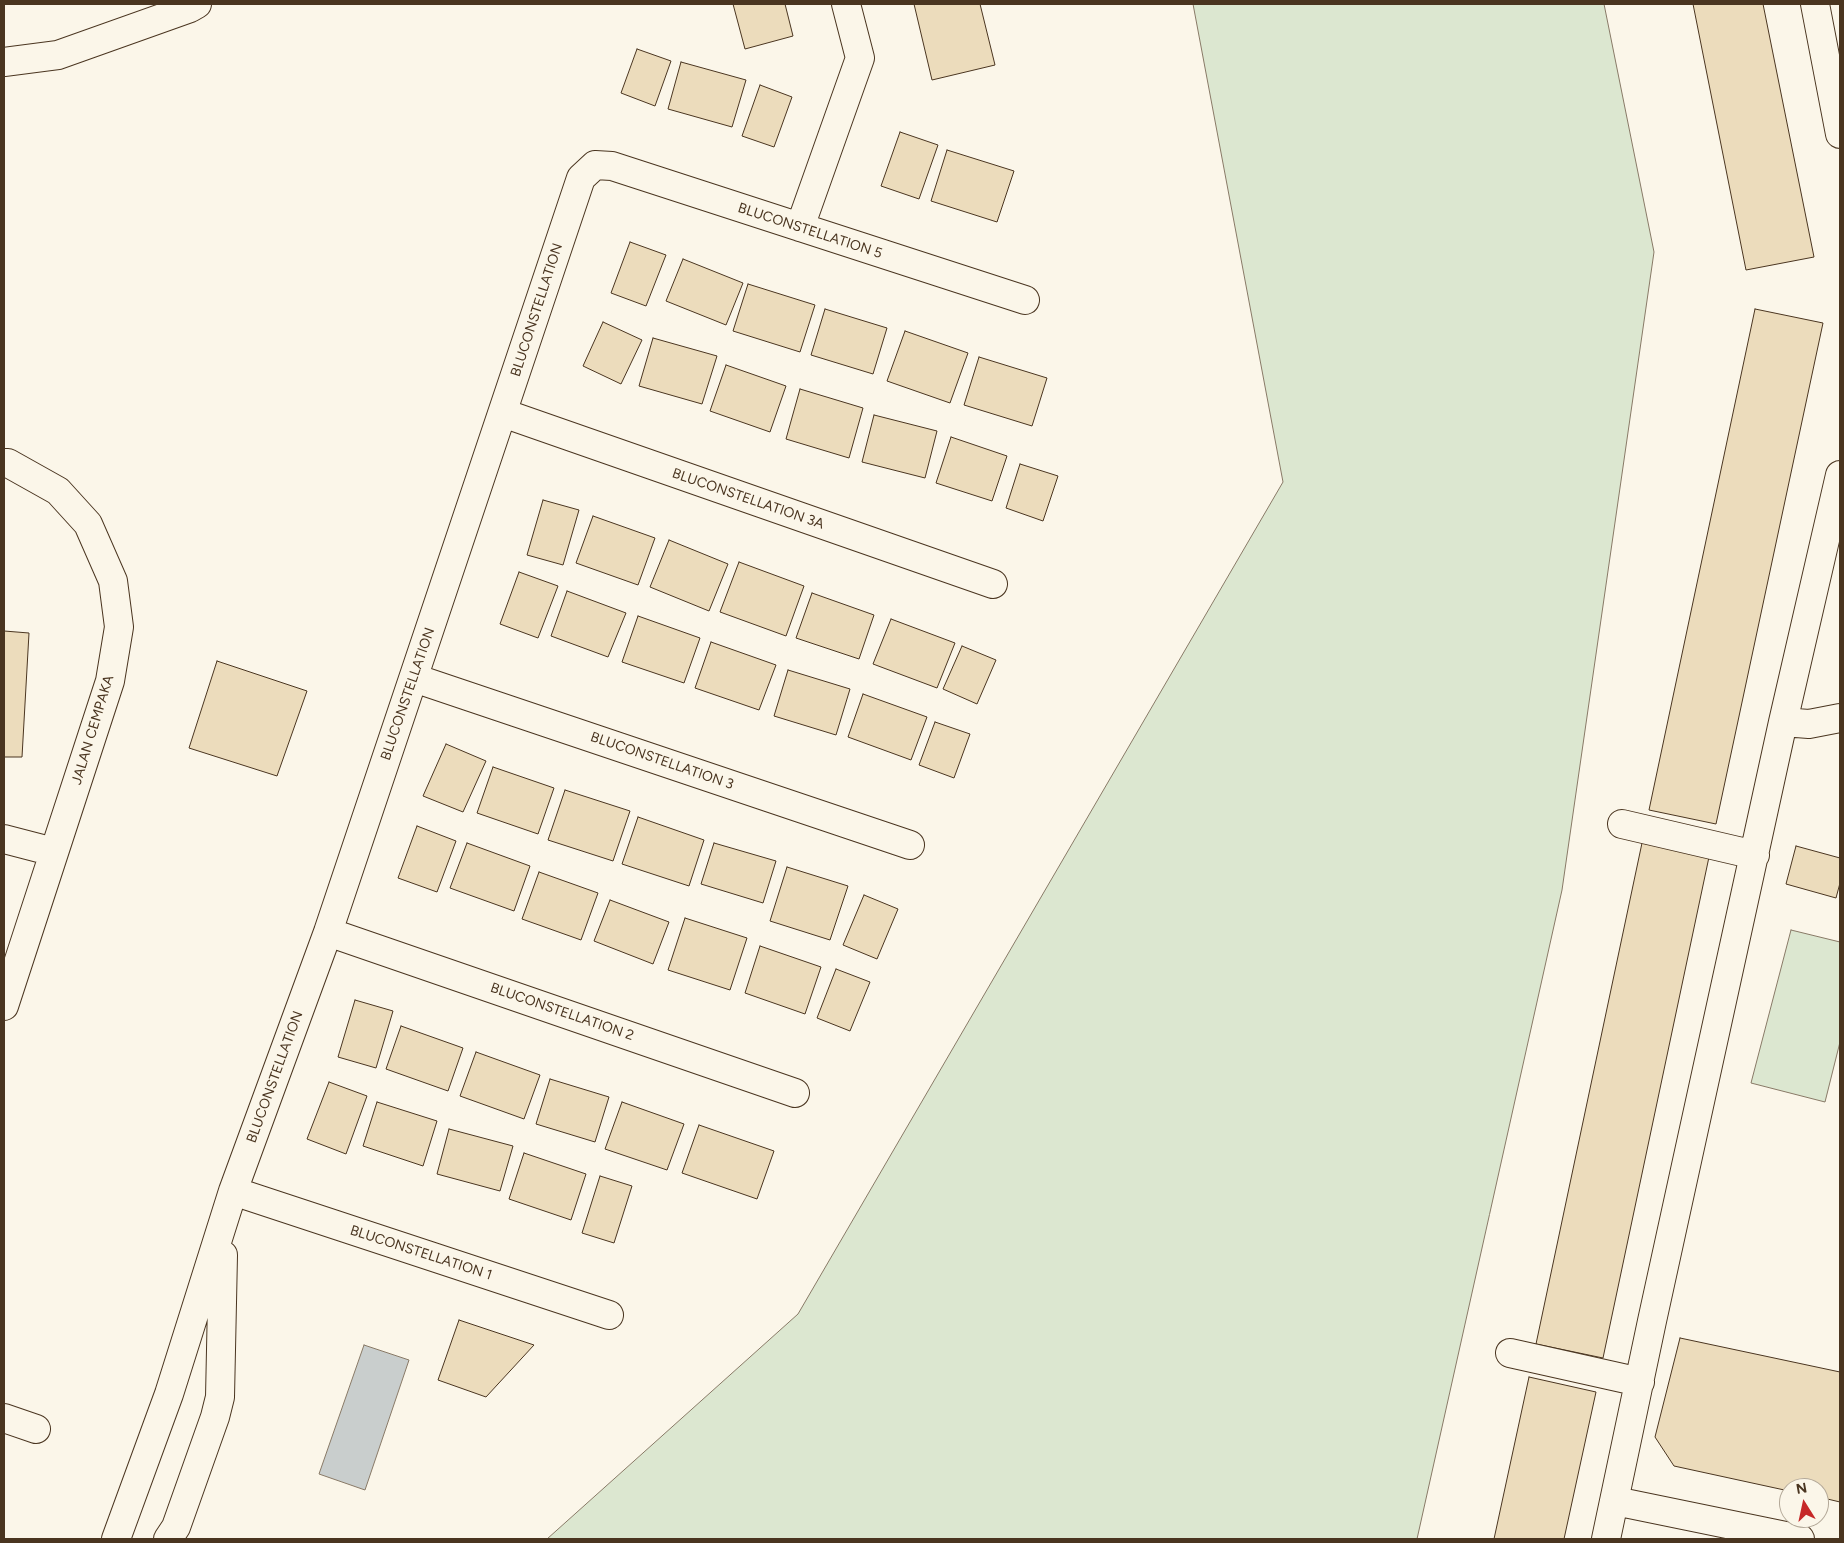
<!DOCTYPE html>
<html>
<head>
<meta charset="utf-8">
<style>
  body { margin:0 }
  #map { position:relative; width:1844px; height:1543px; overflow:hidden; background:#fbf6e9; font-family:Figtree,sans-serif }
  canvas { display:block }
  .frame { position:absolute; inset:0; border:5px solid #4a3520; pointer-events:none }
  .north { position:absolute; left:1779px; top:1478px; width:50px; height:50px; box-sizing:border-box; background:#fbf6e9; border:1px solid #b4a999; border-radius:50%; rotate:350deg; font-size:14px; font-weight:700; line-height:20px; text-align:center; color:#4a3520 }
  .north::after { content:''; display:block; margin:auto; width:18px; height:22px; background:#c62828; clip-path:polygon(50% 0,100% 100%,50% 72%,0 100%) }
</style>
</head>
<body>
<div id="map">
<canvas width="1844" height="1543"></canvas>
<div class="frame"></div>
<div class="north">N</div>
</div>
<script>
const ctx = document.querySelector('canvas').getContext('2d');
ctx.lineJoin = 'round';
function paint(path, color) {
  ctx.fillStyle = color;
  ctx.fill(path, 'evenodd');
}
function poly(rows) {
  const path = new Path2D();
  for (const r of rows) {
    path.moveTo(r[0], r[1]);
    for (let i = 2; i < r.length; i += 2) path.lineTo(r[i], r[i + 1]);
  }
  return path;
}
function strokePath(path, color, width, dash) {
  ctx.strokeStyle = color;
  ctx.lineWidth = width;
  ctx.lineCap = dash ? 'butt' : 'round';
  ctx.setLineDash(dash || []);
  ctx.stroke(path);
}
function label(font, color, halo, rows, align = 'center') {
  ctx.font = font + ' Figtree,sans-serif';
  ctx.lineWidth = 4;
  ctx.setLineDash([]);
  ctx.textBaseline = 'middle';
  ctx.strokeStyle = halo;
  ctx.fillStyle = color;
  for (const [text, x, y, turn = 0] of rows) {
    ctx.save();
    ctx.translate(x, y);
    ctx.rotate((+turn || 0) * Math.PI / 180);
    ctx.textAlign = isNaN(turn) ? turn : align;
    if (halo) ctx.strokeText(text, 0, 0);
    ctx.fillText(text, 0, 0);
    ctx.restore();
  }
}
const green = poly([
  [1193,4,1604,4,1654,252,1562,890,1417,1539,547,1539,798,1314,1283,482,1193,4],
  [1791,930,1840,942,1840,1042,1825,1102,1751,1083,1791,930]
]);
paint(green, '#dce7d0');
strokePath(green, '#887966', 1);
const water = poly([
  [364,1345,409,1360,365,1490,319,1474,364,1345]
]);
paint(water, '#c9cecd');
strokePath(water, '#887966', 1);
const building = poly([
  [733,4,785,4,793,36,745,49,733,4],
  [914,4,980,4,995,65,932,80,914,4],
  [1693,4,1763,4,1814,257,1746,270,1693,4],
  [637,49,671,61,655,106,621,93,637,49],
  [681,62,746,80,732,127,668,109,681,62],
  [760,85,792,97,774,147,742,136,760,85],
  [900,132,938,145,919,199,881,186,900,132],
  [947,150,1014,171,997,222,931,201,947,150],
  [630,242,666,255,646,306,611,293,630,242],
  [683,259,743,283,726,325,666,301,683,259],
  [748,284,815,305,800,352,733,331,748,284],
  [825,309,887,328,873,374,811,355,825,309],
  [1755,309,1823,323,1716,824,1649,810,1755,309],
  [603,322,642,340,621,384,583,366,603,322],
  [905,331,968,353,950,403,887,381,905,331],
  [653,338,717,356,702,404,639,386,653,338],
  [979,357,1047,378,1032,426,964,405,979,357],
  [726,365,786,386,770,432,710,411,726,365],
  [800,389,863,408,849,458,786,439,800,389],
  [874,415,937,431,925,478,862,462,874,415],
  [951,437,1007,456,992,501,936,483,951,437],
  [1020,464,1058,476,1043,521,1006,508,1020,464],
  [543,500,579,510,563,565,527,555,543,500],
  [593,516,655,538,638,585,576,563,593,516],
  [669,540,728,564,709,611,650,587,669,540],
  [739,562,804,586,786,636,720,612,739,562],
  [519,572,558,586,538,638,500,624,519,572],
  [567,591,626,613,608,657,551,636,567,591],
  [812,593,874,615,859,659,796,638,812,593],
  [638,616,700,638,684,683,622,662,638,616],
  [891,619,955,643,937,688,873,664,891,619],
  [4,631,29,633,22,757,4,757,4,631],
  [711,642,776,665,759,710,695,688,711,642],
  [962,646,996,660,977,704,943,689,962,646],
  [217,661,307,691,277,776,189,748,217,661],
  [788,670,850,689,836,735,774,716,788,670],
  [863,694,927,717,911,760,848,737,863,694],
  [935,722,970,734,954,778,919,765,935,722],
  [446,744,486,761,463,812,423,796,446,744],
  [493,767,554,788,538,834,477,813,493,767],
  [565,790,630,811,613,861,548,840,565,790],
  [638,817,704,840,689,886,622,864,638,817],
  [417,826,456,841,437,892,398,878,417,826],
  [467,843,530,866,514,911,450,888,467,843],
  [714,843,776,861,763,903,701,884,714,843],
  [1642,843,1709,857,1603,1358,1536,1344,1642,843],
  [1796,846,1840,858,1840,883,1836,898,1786,884,1796,846],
  [787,867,848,886,830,940,770,921,787,867],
  [539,872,598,893,581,940,522,919,539,872],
  [864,895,898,909,877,959,843,945,864,895],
  [610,900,669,922,653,964,594,941,610,900],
  [685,918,747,938,730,990,668,970,685,918],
  [760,946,821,967,805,1014,745,993,760,946],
  [836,969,870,982,850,1031,817,1018,836,969],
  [355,1000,393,1011,376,1068,338,1057,355,1000],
  [401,1026,463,1048,448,1091,386,1069,401,1026],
  [476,1052,540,1075,524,1119,460,1096,476,1052],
  [550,1079,609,1097,595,1142,536,1124,550,1079],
  [329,1082,367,1096,346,1154,307,1139,329,1082],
  [377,1102,437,1121,423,1166,363,1146,377,1102],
  [622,1102,684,1124,667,1170,605,1149,622,1102],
  [699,1125,774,1151,757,1199,682,1173,699,1125],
  [449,1129,513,1146,500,1191,437,1174,449,1129],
  [524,1153,586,1174,571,1220,509,1199,524,1153],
  [600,1176,632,1186,614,1243,582,1233,600,1176],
  [459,1320,534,1345,486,1397,438,1380,459,1320],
  [1680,1338,1840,1372,1840,1502,1819,1497,1819,1488,1789,1488,1789,1491,1674,1466,1655,1437,1680,1338],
  [1529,1377,1596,1392,1564,1539,1494,1539,1529,1377]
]);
paint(building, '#ecdcbc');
strokePath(building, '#4a3520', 1);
const minor = poly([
  [1815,4,1840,134],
  [4,62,58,55,190,8,197,4],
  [800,227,860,58,846,4],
  [503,413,993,584],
  [4,463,8,463,58,491,88,524,113,581,119,627,110,681,4,1006],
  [414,678,910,845],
  [1783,722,1809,724,1840,718],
  [1622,824,1755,855],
  [4,839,54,852],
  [328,932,795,1093],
  [233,1191,609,1315],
  [1510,1353,1640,1382],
  [4,1418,36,1429],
  [1615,1501,1800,1539],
  [116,1539,169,1394,233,1191,328,932,581,178,595,165,612,166,1025,300],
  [168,1539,176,1527,215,1417,220,1397,223,1255],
  [1606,1539,1652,1321,1783,722,1840,475]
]);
strokePath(minor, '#4a3520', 30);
strokePath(minor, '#fbf6e9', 28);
label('14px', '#4a3520', '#fbf6e9', [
  ["BLUCONSTELLATION 5",810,231,18],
  ["BLUCONSTELLATION",537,310,-72],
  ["BLUCONSTELLATION 3A",748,499,19],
  ["BLUCONSTELLATION",408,694,-71],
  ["JALAN CEMPAKA",93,730,-73],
  ["BLUCONSTELLATION 3",662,761,19],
  ["BLUCONSTELLATION 2",562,1012,19],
  ["BLUCONSTELLATION",275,1077,-70],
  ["BLUCONSTELLATION 1",421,1253,18]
]);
</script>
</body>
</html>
